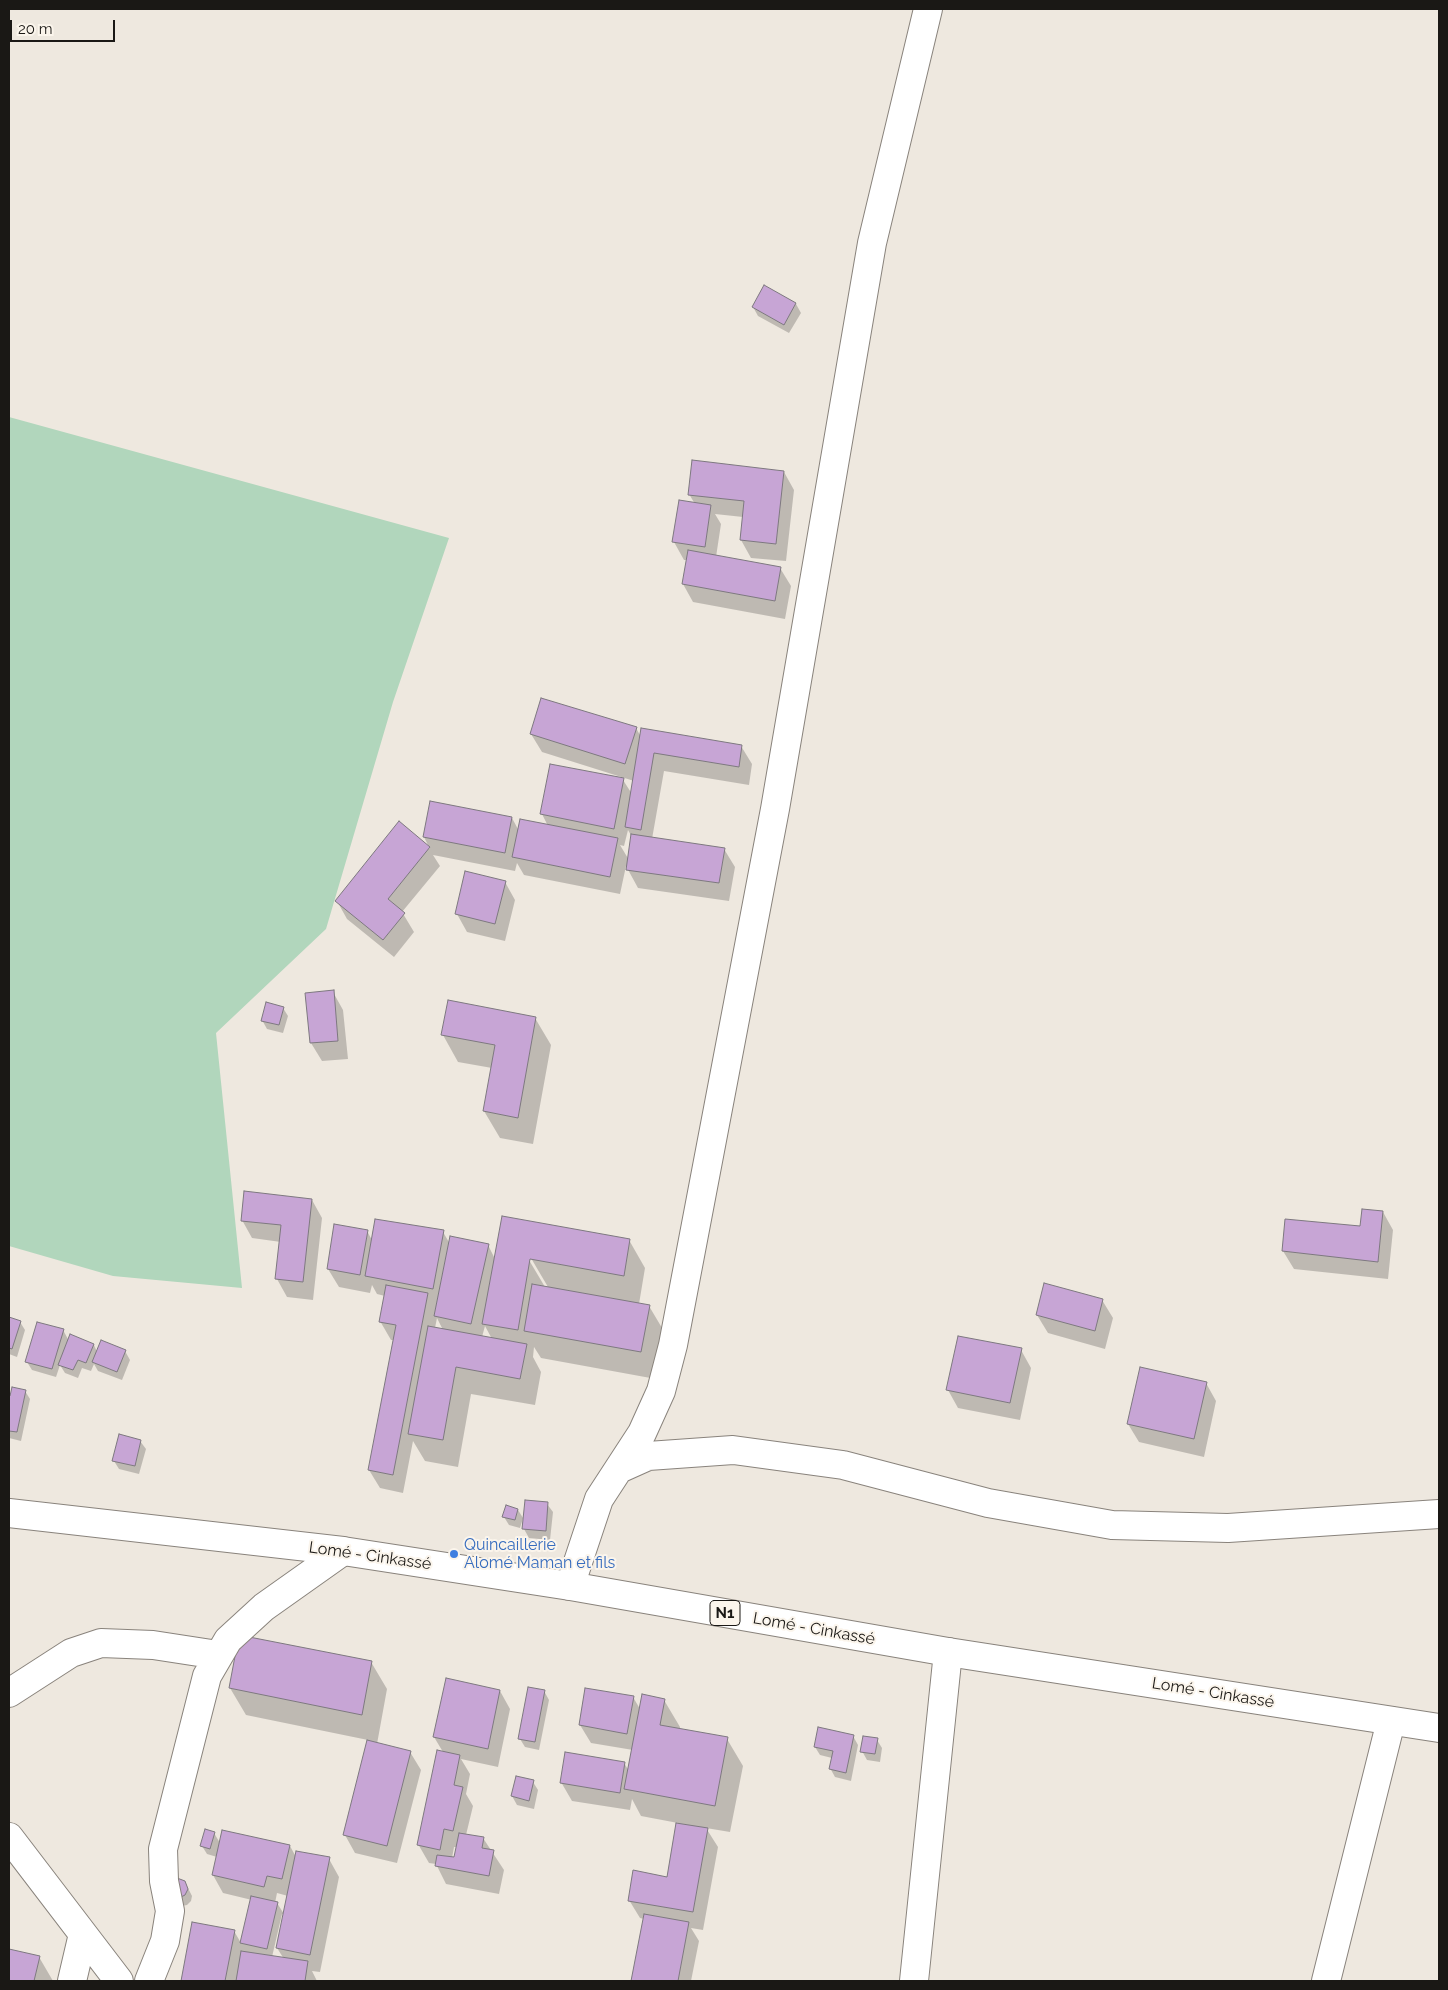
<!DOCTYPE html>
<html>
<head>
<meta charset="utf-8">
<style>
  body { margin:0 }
  #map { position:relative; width:1448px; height:1990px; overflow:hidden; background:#eee8df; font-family:Raleway,sans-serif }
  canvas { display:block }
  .frame { position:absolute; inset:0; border:10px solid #1a1815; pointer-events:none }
  .scale { position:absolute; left:10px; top:20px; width:105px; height:22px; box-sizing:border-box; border:2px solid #1a1815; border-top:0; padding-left:6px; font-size:15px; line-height:18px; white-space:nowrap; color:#1a1815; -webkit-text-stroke:4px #fbf5ec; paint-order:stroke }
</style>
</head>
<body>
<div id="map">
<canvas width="1448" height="1990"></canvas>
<div class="frame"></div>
<div class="scale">20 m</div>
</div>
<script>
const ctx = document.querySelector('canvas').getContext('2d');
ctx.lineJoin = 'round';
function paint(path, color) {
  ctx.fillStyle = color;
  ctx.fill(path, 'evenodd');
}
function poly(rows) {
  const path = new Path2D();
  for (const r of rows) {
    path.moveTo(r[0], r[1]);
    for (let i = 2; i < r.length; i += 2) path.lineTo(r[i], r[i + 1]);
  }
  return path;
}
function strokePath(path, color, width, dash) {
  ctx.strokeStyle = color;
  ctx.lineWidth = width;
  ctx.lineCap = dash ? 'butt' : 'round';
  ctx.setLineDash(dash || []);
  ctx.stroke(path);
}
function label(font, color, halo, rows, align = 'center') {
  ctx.font = font + ' Raleway,sans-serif';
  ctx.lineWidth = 4;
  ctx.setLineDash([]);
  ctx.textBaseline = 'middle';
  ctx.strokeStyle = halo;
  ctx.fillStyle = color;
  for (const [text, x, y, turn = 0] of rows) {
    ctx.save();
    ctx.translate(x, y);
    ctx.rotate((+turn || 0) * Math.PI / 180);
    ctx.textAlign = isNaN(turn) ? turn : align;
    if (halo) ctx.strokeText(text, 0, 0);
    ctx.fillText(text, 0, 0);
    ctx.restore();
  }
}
paint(poly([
  [9,417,449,538,393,702,326,929,216,1033,242,1288,113,1276,9,1246]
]), '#b1d6bc');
paint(poly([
  [764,286,796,304,801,313,789,333,758,316,753,307],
  [784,472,794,490,786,561,751,558,741,540,743,517,715,514,721,524,716,557,780,568,791,586,785,619,693,602,683,584,687,560,684,560,674,542,695,504,689,494],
  [636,728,641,737,741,746,752,764,749,785,664,771,652,839,724,849,735,867,729,901,638,888,626,866,620,894,524,875,517,863,515,871,433,855,440,866,402,912,414,932,394,957,347,919,337,901,399,823,430,849,424,837,512,818,519,831,548,826,542,814,623,780,632,794,634,781,542,752,531,734],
  [628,830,632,837,629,860,620,845,624,846],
  [505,882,515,900,505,941,467,932,457,914],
  [333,992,343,1010,348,1059,322,1061,311,1043],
  [283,1008,288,1016,283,1033,267,1029,262,1020],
  [535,1018,551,1045,533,1144,500,1138,484,1111,492,1068,458,1062,443,1035],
  [312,1200,322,1218,313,1300,287,1297,277,1279,281,1242,252,1238,242,1220],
  [1383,1212,1393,1230,1388,1279,1294,1269,1283,1251,1286,1220,1361,1227],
  [503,1218,629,1240,645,1268,639,1304,649,1306,665,1333,656,1379,541,1358,534,1347,533,1357,541,1372,535,1405,471,1394,458,1467,425,1461,413,1441,403,1493,380,1488,369,1470,394,1340,391,1340,380,1321,385,1296,377,1294,372,1285,370,1293,339,1287,328,1269,335,1226,367,1231,373,1242,376,1220,443,1232,450,1244,451,1238,488,1245,495,1259],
  [528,1253,548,1287,545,1287,526,1255],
  [437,1318,443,1330,435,1328],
  [485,1326,492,1339,482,1337],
  [1102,1300,1113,1318,1105,1349,1048,1333,1037,1315],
  [9,1318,20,1322,25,1330,17,1357,9,1354],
  [63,1330,69,1341,94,1345,97,1352,125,1351,130,1360,122,1380,98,1371,94,1364,91,1371,82,1368,78,1378,65,1373,60,1365,56,1377,32,1370,27,1362],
  [1021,1350,1031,1368,1020,1420,958,1408,948,1390],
  [1206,1383,1216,1401,1204,1457,1139,1442,1128,1424],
  [25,1391,30,1399,21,1441,9,1438,9,1397],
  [140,1441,146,1449,139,1474,119,1469,114,1461],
  [547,1504,553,1512,550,1540,529,1538,524,1529],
  [518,1510,523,1518,520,1528,509,1525,504,1517],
  [240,1636,371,1662,387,1689,377,1744,410,1752,421,1770,397,1863,355,1853,345,1835,368,1740,246,1715,230,1688],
  [500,1691,510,1709,498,1767,461,1759,470,1774,466,1794,473,1806,466,1835,483,1838,504,1870,499,1894,446,1884,436,1864,429,1863,418,1844,443,1752,434,1737],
  [454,1847,457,1847,455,1859,452,1858],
  [544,1691,549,1700,539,1750,525,1747,520,1739],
  [633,1697,640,1709,664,1700,680,1727,680,1730,727,1739,743,1766,730,1832,706,1828,718,1847,703,1930,691,1928,699,1941,691,1981,632,1981,644,1919,640,1918,629,1900,668,1878,678,1823,641,1816,632,1799,630,1810,572,1801,561,1782,624,1763,629,1771,633,1750,591,1743,580,1725],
  [853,1736,858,1745,851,1781,835,1777,830,1768,832,1758,820,1755,815,1747],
  [877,1740,882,1748,880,1762,867,1760,862,1751],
  [533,1782,538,1790,534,1809,517,1805,512,1796],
  [214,1833,220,1843,290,1846,296,1857,329,1859,339,1877,320,1972,312,1971,317,1981,182,1981,193,1923,234,1931,241,1943,252,1900,223,1893,213,1875,217,1857,207,1854,202,1846],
  [277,1893,288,1896,277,1948,284,1959,272,1957,282,1914,284,1914,277,1903,275,1903],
  [185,1882,192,1896,191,1901,187,1905,182,1906,176,1899],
  [9,1950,39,1957,53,1981,9,1981]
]), '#0003');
const building = poly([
  [764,285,796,303,784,325,752,307,764,285],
  [692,460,784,471,776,544,740,540,744,501,688,495,692,460],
  [679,500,711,505,705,547,672,542,679,500],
  [688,550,781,567,775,601,682,584,688,550],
  [541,698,637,727,625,764,530,734,541,698],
  [641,728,742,745,739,767,654,753,641,830,625,827,641,728],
  [550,764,624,778,614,829,540,814,550,764],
  [430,801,512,817,505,853,423,837,430,801],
  [520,819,618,838,610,877,512,857,520,819],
  [399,821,430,847,388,899,405,913,383,940,335,901,399,821],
  [631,834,725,848,719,883,626,870,631,834],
  [465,871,506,881,495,924,455,914,465,871],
  [334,990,338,1041,310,1043,305,993,334,990],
  [448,1000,536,1017,518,1118,483,1111,495,1045,441,1035,448,1000],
  [266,1002,284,1007,279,1025,261,1021,266,1002],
  [244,1191,312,1199,303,1282,275,1279,281,1225,241,1221,244,1191],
  [1362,1209,1383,1211,1378,1262,1282,1251,1285,1219,1360,1226,1362,1209],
  [502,1216,630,1239,624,1276,530,1259,518,1330,482,1324,502,1216],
  [375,1219,444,1230,433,1289,365,1276,375,1219],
  [334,1224,368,1230,360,1275,327,1269,334,1224],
  [450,1236,489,1244,471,1324,434,1316,450,1236],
  [1044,1283,1103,1299,1095,1331,1036,1315,1044,1283],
  [532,1284,650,1305,641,1352,524,1331,532,1284],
  [386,1285,428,1293,393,1475,368,1470,396,1325,379,1322,386,1285],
  [9,1317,21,1321,12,1349,9,1348,9,1317],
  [37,1322,64,1329,52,1369,25,1362,37,1322],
  [428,1326,527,1344,520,1379,456,1367,443,1440,408,1434,428,1326],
  [70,1334,94,1344,86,1363,78,1360,73,1370,58,1365,70,1334],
  [958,1336,1022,1348,1010,1403,946,1390,958,1336],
  [101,1340,126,1350,117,1372,92,1362,101,1340],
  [1140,1367,1207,1382,1194,1439,1127,1424,1140,1367],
  [12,1387,26,1390,17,1432,9,1431,9,1395,10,1396,12,1387],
  [119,1434,141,1440,135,1466,112,1461,119,1434],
  [525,1500,548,1502,546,1531,522,1529,525,1500],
  [506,1505,518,1509,515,1520,502,1517,506,1505],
  [239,1635,372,1661,362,1715,229,1688,239,1635],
  [446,1678,500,1690,488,1749,433,1737,446,1678],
  [528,1687,545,1690,535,1742,518,1739,528,1687],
  [585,1688,634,1696,627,1734,579,1725,585,1688],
  [642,1694,665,1699,660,1725,728,1737,715,1806,624,1789,642,1694],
  [818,1727,854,1735,846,1773,829,1769,833,1751,814,1747,818,1727],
  [863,1736,878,1738,875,1754,860,1752,863,1736],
  [367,1740,411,1751,387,1846,343,1835,367,1740],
  [437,1750,460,1755,454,1785,463,1787,453,1831,444,1829,440,1850,417,1845,437,1750],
  [565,1752,625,1762,620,1793,560,1783,565,1752],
  [516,1776,534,1780,529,1801,511,1796,516,1776],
  [676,1823,708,1828,693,1912,628,1901,633,1870,667,1877,676,1823],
  [205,1829,215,1832,210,1849,200,1846,205,1829],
  [222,1830,290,1845,282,1879,267,1876,264,1887,212,1875,222,1830],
  [459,1833,484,1837,482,1848,494,1850,489,1876,435,1866,437,1855,454,1857,459,1833],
  [296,1851,330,1857,310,1955,276,1948,296,1851],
  [177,1878,185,1881,188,1889,185,1895,179,1898,177,1878],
  [251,1896,278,1902,267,1949,240,1943,251,1896],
  [644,1914,689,1922,678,1981,631,1981,644,1914],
  [192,1922,235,1930,225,1981,181,1981,192,1922],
  [9,1949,40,1956,34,1981,9,1981,9,1949],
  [241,1951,308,1961,305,1981,236,1981,241,1951]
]);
paint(building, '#c7a5d5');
strokePath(building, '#7d787f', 1);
const street = poly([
  [619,1469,648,1456,733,1450,843,1465,988,1503,1112,1525,1228,1528,1439,1514],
  [570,1586,599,1499,642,1433,661,1391,673,1345,775,809,872,243,928,9],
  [9,1693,71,1653,101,1643,153,1645,218,1655],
  [9,1837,119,1981],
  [72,1981,83,1934],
  [149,1981,165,1941,170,1911,164,1881,163,1849,207,1676,228,1640,264,1607,343,1551],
  [914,1981,948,1652],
  [1326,1981,1391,1721]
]);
const highway = poly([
  [9,1513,343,1551,570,1586,948,1652,1439,1728]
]);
strokePath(street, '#89837c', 30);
strokePath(highway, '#89837c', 30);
strokePath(street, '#fff', 28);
strokePath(highway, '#fff', 28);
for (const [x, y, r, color] of [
  [454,1554,5,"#3f7fe0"]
]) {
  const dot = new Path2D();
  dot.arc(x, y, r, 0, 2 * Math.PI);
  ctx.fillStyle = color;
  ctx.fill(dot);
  strokePath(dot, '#fbf5ec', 2);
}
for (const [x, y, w] of [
  [725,1613,30]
]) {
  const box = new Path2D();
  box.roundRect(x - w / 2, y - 12.5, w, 25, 4);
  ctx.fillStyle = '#fbf5ec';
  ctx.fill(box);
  strokePath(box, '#1a1815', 1);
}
label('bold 15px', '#1a1815', null, [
  ["N1",725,1613]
]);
label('16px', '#366cbe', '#fbf5ec', [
  ["Quincaillerie",464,1545],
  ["Alomé Maman et fils",464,1563]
], 'left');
label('16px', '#1a1815', '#fbf5ec', [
  ["Lomé - Cinkassé",370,1556,8],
  ["Lomé - Cinkassé",814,1629,10],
  ["Lomé - Cinkassé",1213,1693,9]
]);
</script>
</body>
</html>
